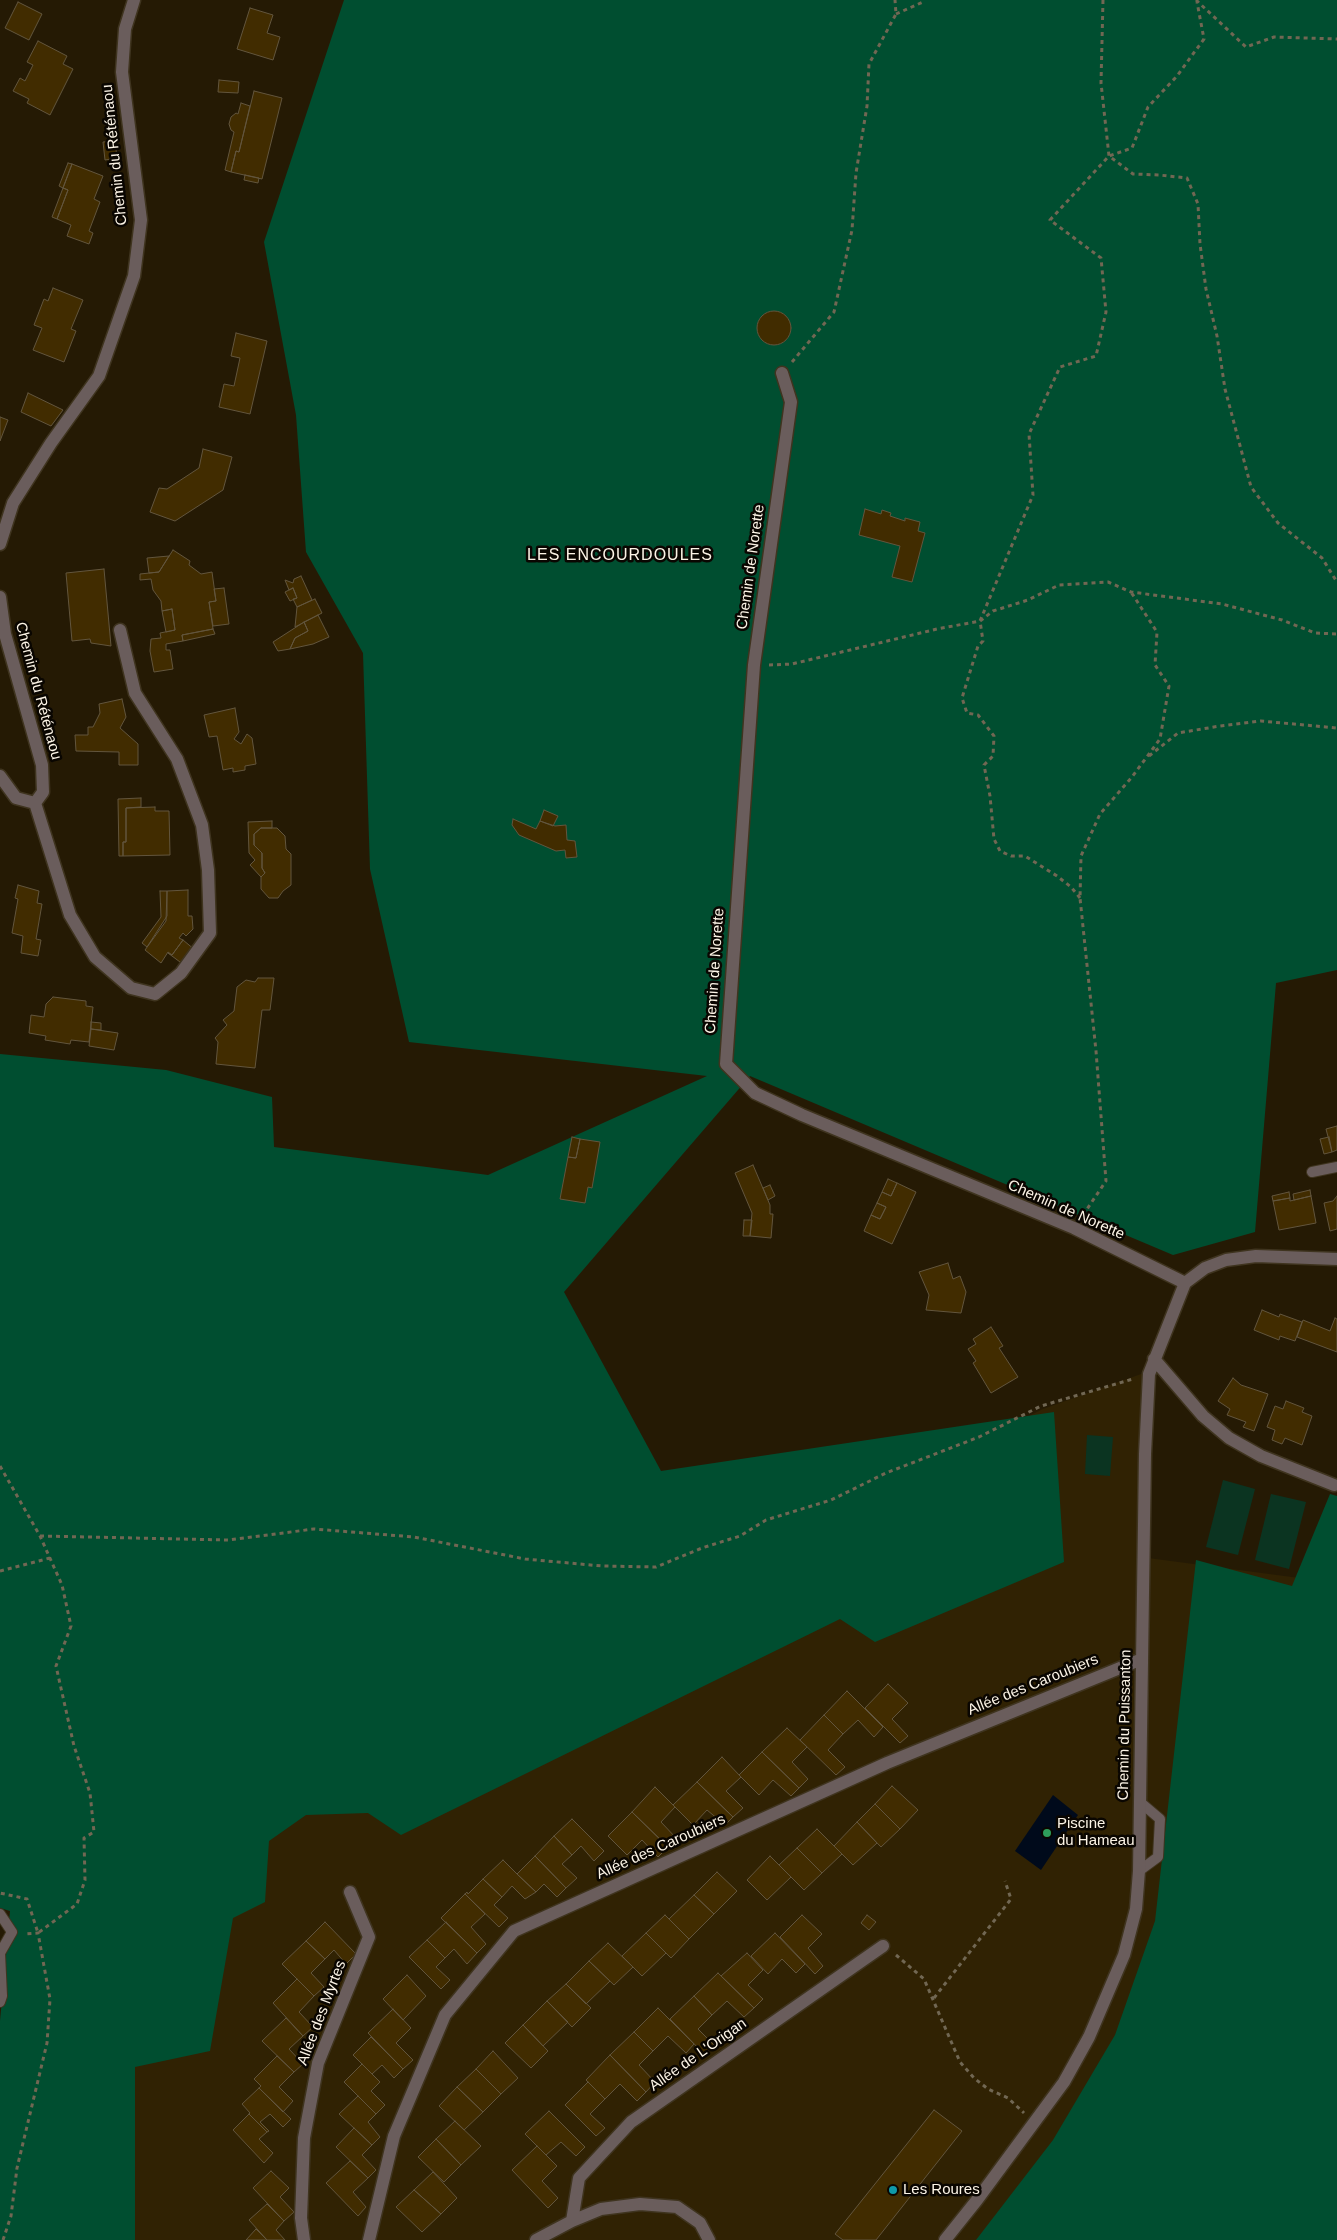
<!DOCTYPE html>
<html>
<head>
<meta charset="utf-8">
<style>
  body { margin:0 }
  canvas { display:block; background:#251a04 }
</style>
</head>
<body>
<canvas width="1337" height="2240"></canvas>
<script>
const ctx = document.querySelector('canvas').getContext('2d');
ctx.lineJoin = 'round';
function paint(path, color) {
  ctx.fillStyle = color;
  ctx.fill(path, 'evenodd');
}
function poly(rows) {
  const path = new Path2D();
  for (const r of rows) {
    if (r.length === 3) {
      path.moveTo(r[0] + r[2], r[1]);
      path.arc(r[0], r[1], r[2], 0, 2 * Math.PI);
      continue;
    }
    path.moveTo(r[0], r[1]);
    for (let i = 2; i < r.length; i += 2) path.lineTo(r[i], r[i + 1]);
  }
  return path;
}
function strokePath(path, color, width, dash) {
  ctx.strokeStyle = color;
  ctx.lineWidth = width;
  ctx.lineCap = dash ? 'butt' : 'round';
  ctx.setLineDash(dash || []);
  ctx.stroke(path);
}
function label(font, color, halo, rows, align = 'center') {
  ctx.font = font + ' Arial,sans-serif';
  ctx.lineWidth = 5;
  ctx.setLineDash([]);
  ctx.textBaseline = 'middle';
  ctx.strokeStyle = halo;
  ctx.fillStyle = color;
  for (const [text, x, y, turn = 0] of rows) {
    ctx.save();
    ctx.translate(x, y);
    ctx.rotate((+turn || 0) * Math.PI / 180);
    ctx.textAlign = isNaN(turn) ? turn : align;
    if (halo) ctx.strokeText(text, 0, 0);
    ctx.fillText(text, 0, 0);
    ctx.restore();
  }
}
paint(poly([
  [1144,1373,1148,1558,1337,1583,1337,2240,3,2240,56,1933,981,1440,1043,1409]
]), '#302203');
paint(poly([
  [1087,1435,1113,1437,1110,1476,1085,1474],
  [1223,1480,1255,1489,1238,1555,1206,1547],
  [1271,1494,1306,1502,1289,1569,1255,1560]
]), '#0b3421');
paint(poly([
  [344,0,1337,0,1337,970,1276,983,1255,1232,1173,1255,750,1076,564,1292,661,1471,1054,1412,1064,1562,875,1642,840,1619,401,1835,368,1813,306,1815,269,1841,265,1902,233,1918,210,2051,135,2067,135,2240,0,2240,0,2021,10,1911,0,1908,0,1054,166,1070,272,1097,274,1147,488,1175,707,1076,409,1042,370,869,363,653,306,552,296,415,264,242],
  [1330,1494,1337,1496,1337,2240,976,2240,1053,2140,1115,2035,1155,1921,1196,1560,1292,1586]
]), '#004e30');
paint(poly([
  [1053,1795,1078,1815,1041,1870,1015,1851]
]), '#000a1b');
const building = poly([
  [18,2,42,14,29,40,5,28,18,2],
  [250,8,273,15,267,33,280,37,273,60,237,49,250,8],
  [38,41,67,56,63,64,73,69,50,115,27,103,29,99,13,91,20,78,25,81,33,65,27,62,38,41],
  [219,80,239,82,238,93,218,92,219,80],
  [254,91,282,98,262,179,231,172,236,151,239,152,254,91],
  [241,103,250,106,239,152,236,151,231,172,225,170,234,132,231,130,229,124,231,117,236,113,238,114,241,103],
  [115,141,117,158,105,160,103,142,115,141],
  [68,163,72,164,63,188,59,186,68,163],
  [72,164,103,176,94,199,100,202,89,231,93,233,89,244,67,236,71,225,57,219,68,190,63,188,72,164],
  [245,175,259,178,258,183,244,180,245,175],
  [63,188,68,190,57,219,52,217,63,188],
  [53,288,83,300,71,329,76,331,64,362,33,350,42,328,34,325,44,299,48,301,53,288],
  [774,328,17],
  [236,333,267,341,250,414,219,407,224,384,234,386,240,358,231,356,236,333],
  [28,393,63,410,51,426,21,412,28,393],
  [0,417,8,420,0,441,0,417],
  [203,449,232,457,223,490,175,521,150,512,159,488,167,489,199,468,203,449],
  [865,509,881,514,882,510,891,513,890,516,905,521,905,518,920,522,918,531,925,533,912,582,892,577,900,546,859,535,865,509],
  [173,550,190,561,189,565,201,574,212,572,216,601,209,602,213,629,182,635,183,641,166,644,166,650,170,650,173,669,154,672,150,651,151,639,161,638,160,633,175,630,172,609,162,611,161,601,153,590,151,579,140,580,140,574,159,572,173,550],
  [169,556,159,572,149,573,147,558,169,556],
  [104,569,111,646,91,643,90,639,72,641,66,573,104,569],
  [301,576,312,600,297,607,293,599,297,598,293,588,289,590,285,580,293,583,294,579,301,576],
  [224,588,229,624,213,626,209,602,216,601,214,589,224,588],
  [293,588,297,598,290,601,285,592,293,588],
  [315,599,322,613,295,627,297,607,315,599],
  [172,609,175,630,166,632,162,611,172,609],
  [318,615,329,637,313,644,290,649,295,638,308,631,304,622,318,615],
  [304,622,308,631,295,638,290,649,278,651,273,642,304,622],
  [213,629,215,634,183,641,182,635,213,629],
  [122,699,126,717,120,728,138,744,138,765,119,765,119,752,76,751,75,735,88,735,88,727,93,727,100,713,99,704,122,699],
  [235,708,239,732,234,739,241,744,247,734,252,738,256,764,245,766,245,770,233,772,233,768,223,770,217,736,209,737,204,715,235,708],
  [141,798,141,807,126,808,126,842,123,842,123,856,119,856,118,799,141,798],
  [155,807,155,811,169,811,170,855,123,856,123,842,126,842,126,808,155,807],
  [544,810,558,816,553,826,540,821,544,810],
  [513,819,536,829,540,821,555,826,566,825,567,840,575,841,577,857,566,858,565,850,556,851,519,835,512,825,513,819],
  [272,821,272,828,261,828,254,834,254,845,262,853,262,868,265,873,261,877,250,865,255,860,249,853,248,822,272,821],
  [261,828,277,828,285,836,286,849,291,854,291,885,283,891,278,898,269,898,261,889,261,877,265,873,262,868,262,853,254,845,254,834,261,828],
  [18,885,39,891,37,903,42,904,36,939,41,940,38,956,21,953,23,936,12,933,18,899,15,898,18,885],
  [188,890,188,916,192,916,193,929,186,936,183,933,179,938,183,940,172,955,168,952,161,963,145,950,166,921,167,891,188,890],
  [160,891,167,891,167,916,147,947,142,943,161,917,160,891],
  [183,940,195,950,184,965,168,953,172,955,183,940],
  [258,978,274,978,270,1010,262,1010,255,1068,216,1064,218,1042,215,1038,227,1025,223,1020,234,1011,237,987,246,980,255,982,258,978],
  [53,997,86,1001,86,1006,93,1007,89,1042,71,1040,70,1044,45,1040,46,1036,29,1033,31,1015,44,1017,46,1004,53,997],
  [91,1022,101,1023,101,1030,91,1029,91,1022],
  [91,1029,118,1033,114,1050,89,1046,91,1029],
  [1337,1126,1337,1150,1332,1152,1326,1129,1337,1126],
  [572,1137,580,1139,576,1158,568,1157,572,1137],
  [1329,1137,1332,1152,1324,1154,1320,1139,1329,1137],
  [580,1139,600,1142,592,1188,588,1187,585,1203,560,1199,568,1157,576,1158,580,1139],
  [753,1165,770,1205,770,1214,773,1214,771,1238,750,1236,752,1213,735,1173,753,1165],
  [888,1179,897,1183,891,1196,882,1192,888,1179],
  [897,1183,916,1192,892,1244,864,1231,871,1215,880,1219,886,1207,877,1203,882,1192,891,1196,897,1183],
  [770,1185,775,1196,768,1200,763,1188,770,1185],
  [1310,1190,1311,1196,1294,1200,1293,1194,1310,1190],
  [1289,1192,1290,1198,1273,1201,1272,1196,1289,1192],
  [1311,1196,1316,1223,1279,1230,1273,1201,1290,1198,1290,1201,1311,1196],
  [1337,1196,1337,1229,1330,1231,1324,1203,1333,1201,1337,1196],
  [877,1203,886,1207,880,1219,871,1215,877,1203],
  [744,1220,752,1220,750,1236,743,1236,744,1220],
  [948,1263,953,1279,960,1276,966,1292,961,1313,926,1310,929,1295,919,1272,948,1263],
  [1262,1310,1279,1317,1280,1314,1302,1322,1295,1341,1280,1336,1279,1340,1254,1330,1262,1310],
  [1335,1318,1337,1319,1337,1352,1297,1337,1303,1320,1330,1331,1335,1318],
  [991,1327,1003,1346,999,1348,1018,1377,991,1393,973,1363,976,1361,968,1349,976,1344,973,1339,991,1327],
  [1233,1378,1241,1385,1268,1394,1254,1431,1243,1427,1246,1422,1227,1415,1230,1409,1218,1401,1233,1378],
  [1286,1401,1304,1408,1302,1412,1312,1416,1302,1445,1285,1438,1282,1444,1272,1440,1275,1430,1267,1427,1275,1406,1283,1409,1286,1401],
  [888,1684,908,1703,892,1719,908,1736,900,1743,865,1708,888,1684],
  [847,1691,883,1727,874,1737,858,1720,843,1734,824,1715,847,1691],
  [824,1715,843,1734,828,1750,845,1767,836,1775,800,1740,824,1715],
  [787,1728,807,1747,792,1762,808,1779,799,1788,762,1752,787,1728],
  [762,1752,799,1788,791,1796,773,1780,759,1795,739,1775,762,1752],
  [722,1757,741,1777,726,1791,743,1808,733,1817,697,1782,722,1757],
  [697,1782,733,1817,725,1825,707,1810,693,1825,673,1805,697,1782],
  [892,1786,918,1810,900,1829,875,1804,892,1786],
  [655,1787,675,1807,661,1822,677,1839,668,1847,632,1812,655,1787],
  [875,1804,900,1829,881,1847,857,1822,875,1804],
  [632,1812,668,1847,658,1857,642,1840,627,1855,608,1836,632,1812],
  [572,1819,604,1851,594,1861,581,1846,572,1855,554,1836,572,1819],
  [857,1822,877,1843,853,1865,834,1846,857,1822],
  [817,1829,842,1854,822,1873,797,1848,817,1829],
  [554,1836,572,1855,562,1864,577,1878,566,1888,535,1856,554,1836],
  [797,1848,822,1873,804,1890,779,1865,797,1848],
  [535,1856,566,1888,557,1897,544,1884,536,1892,517,1874,535,1856],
  [770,1856,791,1877,767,1900,747,1880,770,1856],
  [503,1860,517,1874,536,1892,525,1899,512,1886,502,1897,483,1879,503,1860],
  [717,1872,737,1891,714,1914,694,1895,717,1872],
  [483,1879,502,1897,494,1905,508,1918,499,1927,465,1894,467,1892,468,1894,483,1879],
  [465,1894,485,1914,471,1927,486,1944,477,1953,441,1918,465,1894],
  [694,1895,714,1914,689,1939,669,1919,694,1895],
  [665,1915,689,1939,671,1958,646,1933,665,1915],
  [802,1915,822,1934,808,1948,823,1966,815,1974,780,1937,802,1915],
  [867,1915,876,1922,869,1930,861,1923,867,1915],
  [325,1922,356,1954,346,1964,334,1950,325,1959,306,1941,325,1922],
  [446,1922,477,1953,467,1964,454,1949,445,1958,427,1940,446,1922],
  [646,1933,666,1953,642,1976,622,1956,646,1933],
  [775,1933,805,1964,796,1973,782,1959,768,1974,751,1956,775,1933],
  [427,1940,445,1958,436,1967,450,1980,441,1989,409,1957,427,1940],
  [306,1941,325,1959,311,1973,324,1987,314,1996,282,1964,306,1941],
  [608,1943,633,1967,614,1985,589,1961,608,1943],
  [747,1953,763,1970,748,1985,763,1999,754,2008,721,1976,747,1953],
  [589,1961,610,1981,586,2004,566,1984,589,1961],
  [718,1973,754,2008,744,2017,727,2001,712,2015,694,1996,718,1973],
  [407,1975,426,1996,403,2020,383,1999,407,1975],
  [297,1979,314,1996,299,2012,313,2027,303,2036,273,2003,297,1979],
  [566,1984,591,2008,572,2027,547,2001,566,1984],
  [694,1996,712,2015,698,2029,715,2046,704,2054,670,2019,694,1996],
  [547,2001,568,2022,543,2046,523,2025,547,2001],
  [658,2008,694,2044,686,2053,668,2036,653,2051,634,2032,658,2008],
  [393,2009,411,2028,396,2043,413,2060,403,2069,368,2033,393,2009],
  [286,2018,303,2036,289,2049,303,2064,294,2072,262,2041,286,2018],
  [523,2025,548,2051,531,2068,505,2043,523,2025],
  [634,2032,653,2051,639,2065,655,2082,646,2092,610,2055,634,2032],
  [371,2037,403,2069,394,2078,382,2065,372,2074,353,2055,371,2037],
  [493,2051,518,2078,501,2094,476,2069,493,2051],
  [610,2055,646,2092,637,2101,620,2084,605,2099,586,2080,610,2055],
  [277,2056,294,2072,279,2087,293,2101,283,2112,259,2088,261,2086,254,2079,277,2056],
  [362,2064,380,2082,371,2091,385,2105,376,2114,344,2082,362,2064],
  [476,2069,501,2094,483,2112,457,2087,476,2069],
  [588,2082,605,2099,590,2114,605,2128,596,2136,565,2105,588,2082],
  [457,2087,483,2112,464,2130,439,2106,457,2087],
  [259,2088,291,2119,283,2127,270,2114,260,2122,269,2131,267,2132,249,2114,250,2113,242,2104,259,2088],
  [358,2096,376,2114,368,2122,380,2137,372,2145,339,2114,358,2096],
  [934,2110,962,2131,876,2240,843,2240,835,2234,934,2110],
  [549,2111,585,2147,576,2156,561,2142,546,2155,525,2134,549,2111],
  [249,2114,267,2132,259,2139,273,2153,264,2163,233,2130,249,2114],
  [455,2121,481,2146,461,2165,436,2139,455,2121],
  [354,2128,372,2145,362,2155,376,2170,368,2178,336,2147,354,2128],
  [436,2139,461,2165,444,2182,418,2157,436,2139],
  [537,2146,557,2166,542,2181,558,2198,548,2208,512,2170,537,2146],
  [350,2161,368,2178,353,2192,366,2207,358,2216,326,2183,350,2161],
  [271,2171,289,2188,280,2197,294,2212,284,2221,253,2188,271,2171],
  [433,2172,457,2198,441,2214,414,2190,433,2172],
  [414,2190,441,2214,422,2232,396,2207,414,2190],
  [267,2204,284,2221,276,2230,285,2240,267,2240,249,2220,267,2204],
  [256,2229,267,2240,246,2240,256,2229]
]);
paint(building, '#412c00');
strokePath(building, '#62553d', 1);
const lane = poly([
  [1312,1172,1337,1167],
  [1139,1871,1158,1857,1160,1819,1140,1802],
  [0,1914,12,1932,0,1953],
  [0,1953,2,1996,0,2002]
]);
const street = poly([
  [782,373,791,402,754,665,726,1064,755,1093,802,1115,1074,1228,1185,1283],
  [0,544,13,503,51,443,99,376,134,276,141,220,122,72,125,29,134,0],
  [0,597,5,634,42,765,43,792,35,803,16,798,0,776],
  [35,803,70,915,95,957,131,988,155,994,181,973,210,933,208,870,202,825,177,759,135,693,120,630],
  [1185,1283,1205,1268,1226,1260,1256,1256,1337,1259],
  [1154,1359,1203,1416,1229,1438,1261,1456,1334,1485],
  [572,2221,579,2178,631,2122,883,1946],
  [304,2240,301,2218,304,2138,318,2063,369,1937,350,1892],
  [369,2240,394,2136,445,2015,514,1931,887,1763,1142,1659],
  [536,2240,572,2221,601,2209,640,2204,677,2207,700,2223,709,2240],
  [945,2240,977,2200,1064,2082,1089,2037,1124,1955,1136,1909,1139,1871,1145,1454,1149,1374,1185,1283]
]);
strokePath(lane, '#3f341f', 12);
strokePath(street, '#3f341f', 15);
strokePath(poly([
  [1103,0,1101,83,1109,156,1133,174,1159,175,1187,178,1198,204,1200,244,1206,289,1217,336,1225,389,1251,487,1278,523,1322,558,1337,582],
  [1196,0,1246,47,1274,37,1337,39],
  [896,14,923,2],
  [792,362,834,312,852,230,856,173,867,106,869,64,896,14,895,0],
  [769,665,792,664,937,629,980,621,993,611,1028,600,1059,585,1108,582,1131,592,1222,604,1282,620,1315,633,1337,634],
  [1149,756,1178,733,1220,726,1261,721,1337,728],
  [1080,898,1071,887,1057,876,1025,856,1011,856,1000,851,994,839,990,796,984,765,993,756,994,736,978,715,967,713,962,698,978,646,983,641,980,621,1033,495,1029,434,1060,367,1096,356,1106,312,1101,258,1050,220,1109,156,1132,148,1148,107,1177,76,1204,39,1197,2],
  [1083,1215,1106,1181,1096,1051,1080,898,1081,856,1100,814,1132,777,1160,739,1169,686,1155,665,1157,632,1131,592],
  [0,1466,40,1536,62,1585,71,1626,56,1666,74,1746,90,1793,94,1832,84,1838,85,1880,77,1904,38,1933,27,1899,0,1893],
  [40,1536,228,1540,314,1529,414,1537,525,1559,602,1566,656,1567,702,1548,740,1536,766,1520,831,1500,886,1473,979,1437,1041,1406,1133,1379],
  [0,1571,50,1558],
  [896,1955,924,1979,960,2062,974,2078,988,2089,1008,2098,1024,2113],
  [934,1998,1011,1899,1005,1881],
  [3,2240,11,2216,17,2168,47,2043,50,1999,38,1933,24,1934]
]), '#716753', 3, [4, 4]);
strokePath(lane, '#6a5d5c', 10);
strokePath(street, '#6a5d5c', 12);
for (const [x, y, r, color] of [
  [1047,1833,5,"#2e9e5b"],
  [893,2190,5,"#0f9aa8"]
]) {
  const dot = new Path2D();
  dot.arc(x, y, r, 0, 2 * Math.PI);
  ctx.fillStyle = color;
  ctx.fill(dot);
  strokePath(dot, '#0a0601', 2);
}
label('15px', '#fcf4e6', '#0a0601', [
  ["Chemin du Réténaou",115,155,-96],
  ["Chemin de Norette",751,567,-82],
  ["Chemin du Réténaou",38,691,75],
  ["Chemin de Norette",715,971,-86],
  ["Chemin de Norette",1066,1210,24],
  ["Allée des Caroubiers",1033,1685,-22],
  ["Chemin du Puissanton",1125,1725,-89],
  ["Allée des Caroubiers",661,1847,-24],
  ["Allée des Myrtes",322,2013,-69],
  ["Allée de L'Origan",698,2055,-35]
]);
label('15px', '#fcf4e6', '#0a0601', [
  ["Piscine",1057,1824],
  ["du Hameau",1057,1841],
  ["Les Roures",903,2190]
], 'left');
ctx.letterSpacing = '1px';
label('16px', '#fcf4e6', '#0a0601', [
  ["LES ENCOURDOULES",620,556]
]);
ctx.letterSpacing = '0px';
</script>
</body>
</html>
